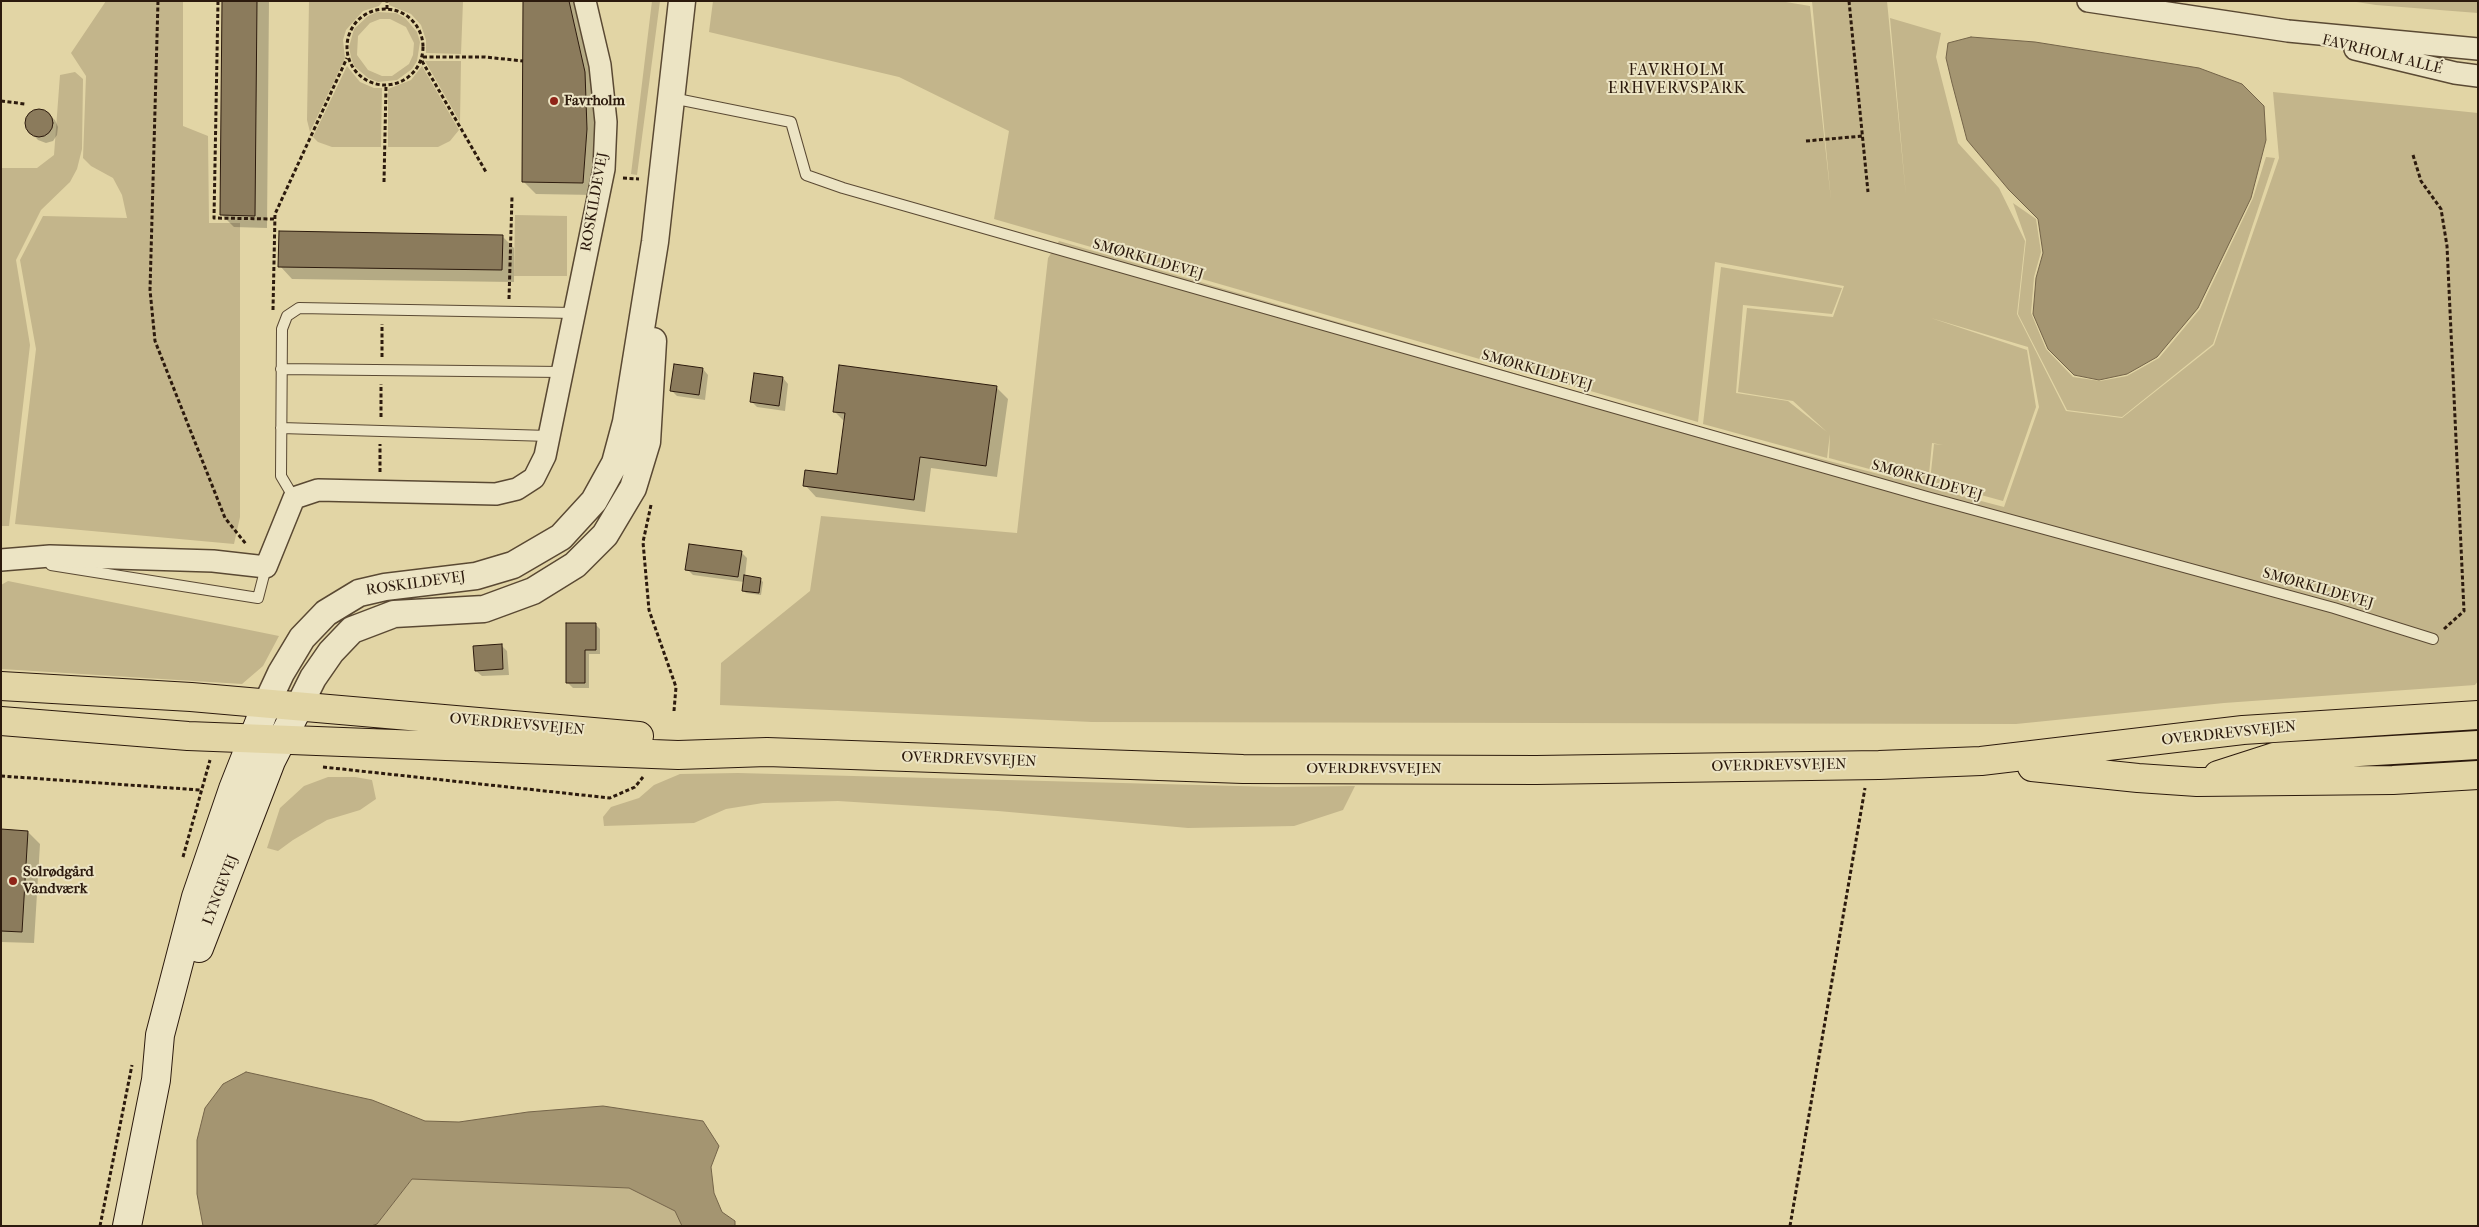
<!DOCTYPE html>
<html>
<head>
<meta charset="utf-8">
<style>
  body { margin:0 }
  #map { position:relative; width:2479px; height:1227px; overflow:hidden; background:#e2d5a5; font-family:"IM FELL French Canon",serif }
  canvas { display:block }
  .frame { position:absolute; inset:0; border:2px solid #2c1a0d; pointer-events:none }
</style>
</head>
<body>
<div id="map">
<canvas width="2479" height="1227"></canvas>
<div class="frame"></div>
</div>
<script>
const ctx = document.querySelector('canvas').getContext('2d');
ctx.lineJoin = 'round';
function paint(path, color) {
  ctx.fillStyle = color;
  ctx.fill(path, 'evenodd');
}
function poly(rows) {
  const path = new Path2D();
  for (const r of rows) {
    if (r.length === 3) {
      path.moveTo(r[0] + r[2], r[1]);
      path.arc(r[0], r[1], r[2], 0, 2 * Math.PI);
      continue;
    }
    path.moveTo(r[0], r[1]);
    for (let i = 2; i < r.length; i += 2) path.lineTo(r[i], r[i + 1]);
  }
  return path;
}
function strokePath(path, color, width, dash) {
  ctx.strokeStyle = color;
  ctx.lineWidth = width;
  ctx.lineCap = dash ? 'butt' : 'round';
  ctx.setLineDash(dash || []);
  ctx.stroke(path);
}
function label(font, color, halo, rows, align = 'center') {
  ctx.font = font + ' "IM FELL French Canon",serif';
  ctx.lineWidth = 4;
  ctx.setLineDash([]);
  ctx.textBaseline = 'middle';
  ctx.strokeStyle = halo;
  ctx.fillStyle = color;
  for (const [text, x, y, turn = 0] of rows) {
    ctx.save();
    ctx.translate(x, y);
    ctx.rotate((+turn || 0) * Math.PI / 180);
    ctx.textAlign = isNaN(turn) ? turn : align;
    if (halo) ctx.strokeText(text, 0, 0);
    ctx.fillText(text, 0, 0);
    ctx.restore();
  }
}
paint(poly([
  [106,1,183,1,183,126,208,136,209,223,240,223,240,517,234,544,15,524,36,349,20,260,43,216,127,218,122,195,113,178,91,166,83,158,86,76,71,53],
  [309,1,383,1,379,6,363,11,346,30,343,40,345,58,310,132,307,120],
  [389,1,463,1,461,54,426,53,426,40,421,25,411,14,389,5],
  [652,1,660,1,637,175,631,174],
  [713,1,1780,1,1810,6,1831,200,1812,1,1887,1,1906,196,1890,18,1941,33,1936,57,1958,143,1999,188,2025,241,2017,314,2066,411,2122,418,2214,345,2279,158,2273,92,2478,113,2478,681,2475,685,2224,703,2016,724,1092,722,720,705,721,663,810,591,821,516,1017,533,1048,258,1059,241,1696,426,2004,507,2039,407,2028,347,1931,318,2027,350,2036,407,2003,501,1930,481,1934,444,1943,445,1932,443,1928,485,1829,458,1830,434,1827,458,1703,424,1721,267,1842,288,1832,314,1743,305,1736,393,1788,401,1827,432,1793,401,1738,392,1747,308,1833,317,1844,286,1715,262,1698,422,994,219,1009,131,899,77,709,32],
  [2350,1,2478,1,2478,13,2376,5],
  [377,12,396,13,405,18,417,32,420,42,417,61,412,69,397,80,378,82,368,78,354,66,351,57,349,47,354,29,368,16],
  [380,19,390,19,406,27,414,43,413,55,409,64,392,76,382,76,368,70,357,55,358,36,370,23],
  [425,61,461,61,460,122],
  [347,66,360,82,374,88,382,88,381,147,332,147,318,142,313,137],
  [422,66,459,130,450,141,438,147,388,147,388,89,411,80],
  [75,72,83,79,82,149,77,169,70,182,41,210,16,260,30,345,9,526,1,526,1,168,37,168,54,155,60,75],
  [2266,157,2275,158,2213,344,2122,417,2067,410,2018,314,2026,240,2013,203,2036,219,2041,252,2034,277,2031,313,2046,349,2073,377,2100,381,2127,376,2159,358,2200,309,2253,198],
  [515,215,567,216,567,276,514,276],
  [8,581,279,636,263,666,242,684,1,669,1,585],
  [738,773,1276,787,1355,786,1343,810,1294,826,1188,828,998,811,838,801,763,803,726,809,694,823,604,826,603,817,611,807,639,798,654,785,680,774],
  [328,777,355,777,372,780,376,799,360,810,327,820,293,840,278,851,267,848,280,808,304,786],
  [412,1179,629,1188,675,1211,682,1226,371,1226,377,1224]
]), '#c3b58b');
const water = poly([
  [1971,37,2035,42,2199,68,2242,84,2264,106,2266,140,2251,198,2198,308,2157,357,2127,374,2099,380,2074,375,2048,349,2033,314,2036,278,2043,253,2038,219,2009,190,1967,140,1952,83,1946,58,1948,43,1971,37],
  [246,1072,372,1100,425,1121,459,1122,528,1112,603,1106,703,1121,719,1146,711,1167,714,1193,722,1212,735,1221,735,1226,682,1226,675,1211,629,1188,412,1179,377,1224,371,1226,203,1226,197,1194,197,1140,205,1108,223,1084,246,1072]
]);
paint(water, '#a49571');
strokePath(water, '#746449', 1);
paint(poly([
  [223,1,269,1,267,228,234,227,222,215],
  [524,1,577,1,597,85,595,195,536,194,523,181],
  [35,110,42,110,55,120,58,127,57,135,53,141,46,143,38,140,27,128,26,121,29,114],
  [502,236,514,248,514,282,292,279,280,266],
  [703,369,708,375,705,400,677,396,671,390],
  [783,378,788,384,785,411,757,407,751,401],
  [996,387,1008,399,997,477,931,468,925,512,816,497,805,485,838,475,845,422,834,411],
  [741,552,747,558,745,577,760,579,763,582,761,595,746,593,743,590,744,582,693,575,687,569],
  [595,624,600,629,600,654,589,654,589,688,573,688,568,683],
  [501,645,507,651,509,675,482,676,476,671],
  [1,831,28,832,40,844,34,943,1,942]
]), '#0003');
const building = poly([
  [222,1,257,1,255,216,220,215,222,1],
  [523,1,569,1,585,72,587,129,583,183,522,182,523,1],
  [39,123,14],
  [279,231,503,235,502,270,278,267,279,231],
  [674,364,703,368,699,395,670,391,674,364],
  [839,365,997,386,986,466,920,457,914,500,803,486,805,470,837,474,845,413,833,412,839,365],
  [754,373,783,377,779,406,750,402,754,373],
  [689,544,742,551,738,577,685,570,689,544],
  [744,575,761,578,759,593,742,591,744,575],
  [566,623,596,623,596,650,585,650,585,683,566,683,566,623],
  [502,644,503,669,475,671,473,646,502,644],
  [1,829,28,831,22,932,1,931,1,829]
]);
paint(building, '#8b7b5c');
strokePath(building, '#2c1a0d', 1);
const service = poly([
  [672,98,791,122,806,175,843,188,1927,497,2334,608,2433,639],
  [281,369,562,372],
  [281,428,549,436],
  [294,498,281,476,282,329,287,316,299,308,574,313],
  [51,565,258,598,266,567]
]);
const minor = poly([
  [2088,1,2288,31,2478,49],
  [2355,49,2455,73,2478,76],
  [1,560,50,556,213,561,266,567,294,498,318,490,496,494,517,489,534,478,545,456,604,169,606,122,600,65,585,1]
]);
const tertiary = poly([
  [267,703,281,673,302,638,326,613,359,593,385,587,476,576,513,565,561,537,594,501,615,463,626,422,655,242,682,1],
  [299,706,313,678,331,652,352,630,394,614,484,609,533,591,575,565,605,535,633,488,647,442,653,341]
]);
const secondary = poly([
  [199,948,271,761,299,706],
  [127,1226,156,1080,160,1035,196,897,233,789,267,703]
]);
const primary = poly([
  [1,686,191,697,639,736],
  [1,721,188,736,678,755,767,752,1243,769,1536,770,1879,765,1981,761,2243,730,2478,715],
  [2032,767,2138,778,2197,782,2393,780,2478,775],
  [2218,775,2274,757,2478,745]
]);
strokePath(service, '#5a4933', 12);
strokePath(minor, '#5a4933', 24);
strokePath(tertiary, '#5a4933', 29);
strokePath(secondary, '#2c1a0d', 30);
strokePath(primary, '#2c1a0d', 30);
strokePath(poly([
  [158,1,150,290,155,341,225,518,246,544],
  [218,1,214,218,275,219],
  [1849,1,1868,192],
  [385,47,38],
  [387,9,387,1],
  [423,57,485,57,523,61],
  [422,61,486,172],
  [1,101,25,104],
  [1806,141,1863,136],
  [2413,155,2421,181,2441,209,2447,246,2464,611,2444,629],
  [623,178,639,179],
  [384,182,386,86],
  [509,299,512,197],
  [273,310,275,214,347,58],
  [382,357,382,324],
  [381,417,381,384],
  [380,472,380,444],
  [651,505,643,542,649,610,676,687,674,711],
  [323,767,610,798,635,787,643,777],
  [1,776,200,790],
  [183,857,210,760],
  [100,1226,132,1065],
  [1790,1226,1865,788]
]), '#2c1a0d', 3, [4, 2.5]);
strokePath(service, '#ece4c4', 10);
strokePath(minor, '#ece4c4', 21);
strokePath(tertiary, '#ece4c4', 26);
strokePath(secondary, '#ece4c4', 28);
strokePath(primary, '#e2d5a5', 28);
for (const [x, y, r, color] of [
  [554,101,5,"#8f2418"],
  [13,881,5,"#8f2418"]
]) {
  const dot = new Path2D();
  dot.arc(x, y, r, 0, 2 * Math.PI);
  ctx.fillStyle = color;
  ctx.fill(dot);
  strokePath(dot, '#ece4c4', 2);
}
label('15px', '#2c1a0d', '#ece4c4', [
  ["FAVRHOLM ALLÉ",2382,55,14],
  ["ROSKILDEVEJ",595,202,-80],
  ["SMØRKILDEVEJ",1148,260,16],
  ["SMØRKILDEVEJ",1537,371,16],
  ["SMØRKILDEVEJ",1927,481,16],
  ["ROSKILDEVEJ",416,584,-8],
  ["SMØRKILDEVEJ",2318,589,16],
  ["OVERDREVSVEJEN",517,725,5],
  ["OVERDREVSVEJEN",2229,734,-6],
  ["OVERDREVSVEJEN",969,760,2],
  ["OVERDREVSVEJEN",1779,766,-1],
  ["OVERDREVSVEJEN",1374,769],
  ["LYNGEVEJ",221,890,-69]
]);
label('bold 15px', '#2c1a0d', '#ece4c4', [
  ["Favrholm",564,101],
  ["Solrødgård",23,872],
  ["Vandværk",23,889]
], 'left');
ctx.letterSpacing = '1px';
label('16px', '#2c1a0d', '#ece4c4', [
  ["FAVRHOLM",1677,71],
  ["ERHVERVSPARK",1677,89]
]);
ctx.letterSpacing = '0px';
</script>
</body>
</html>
